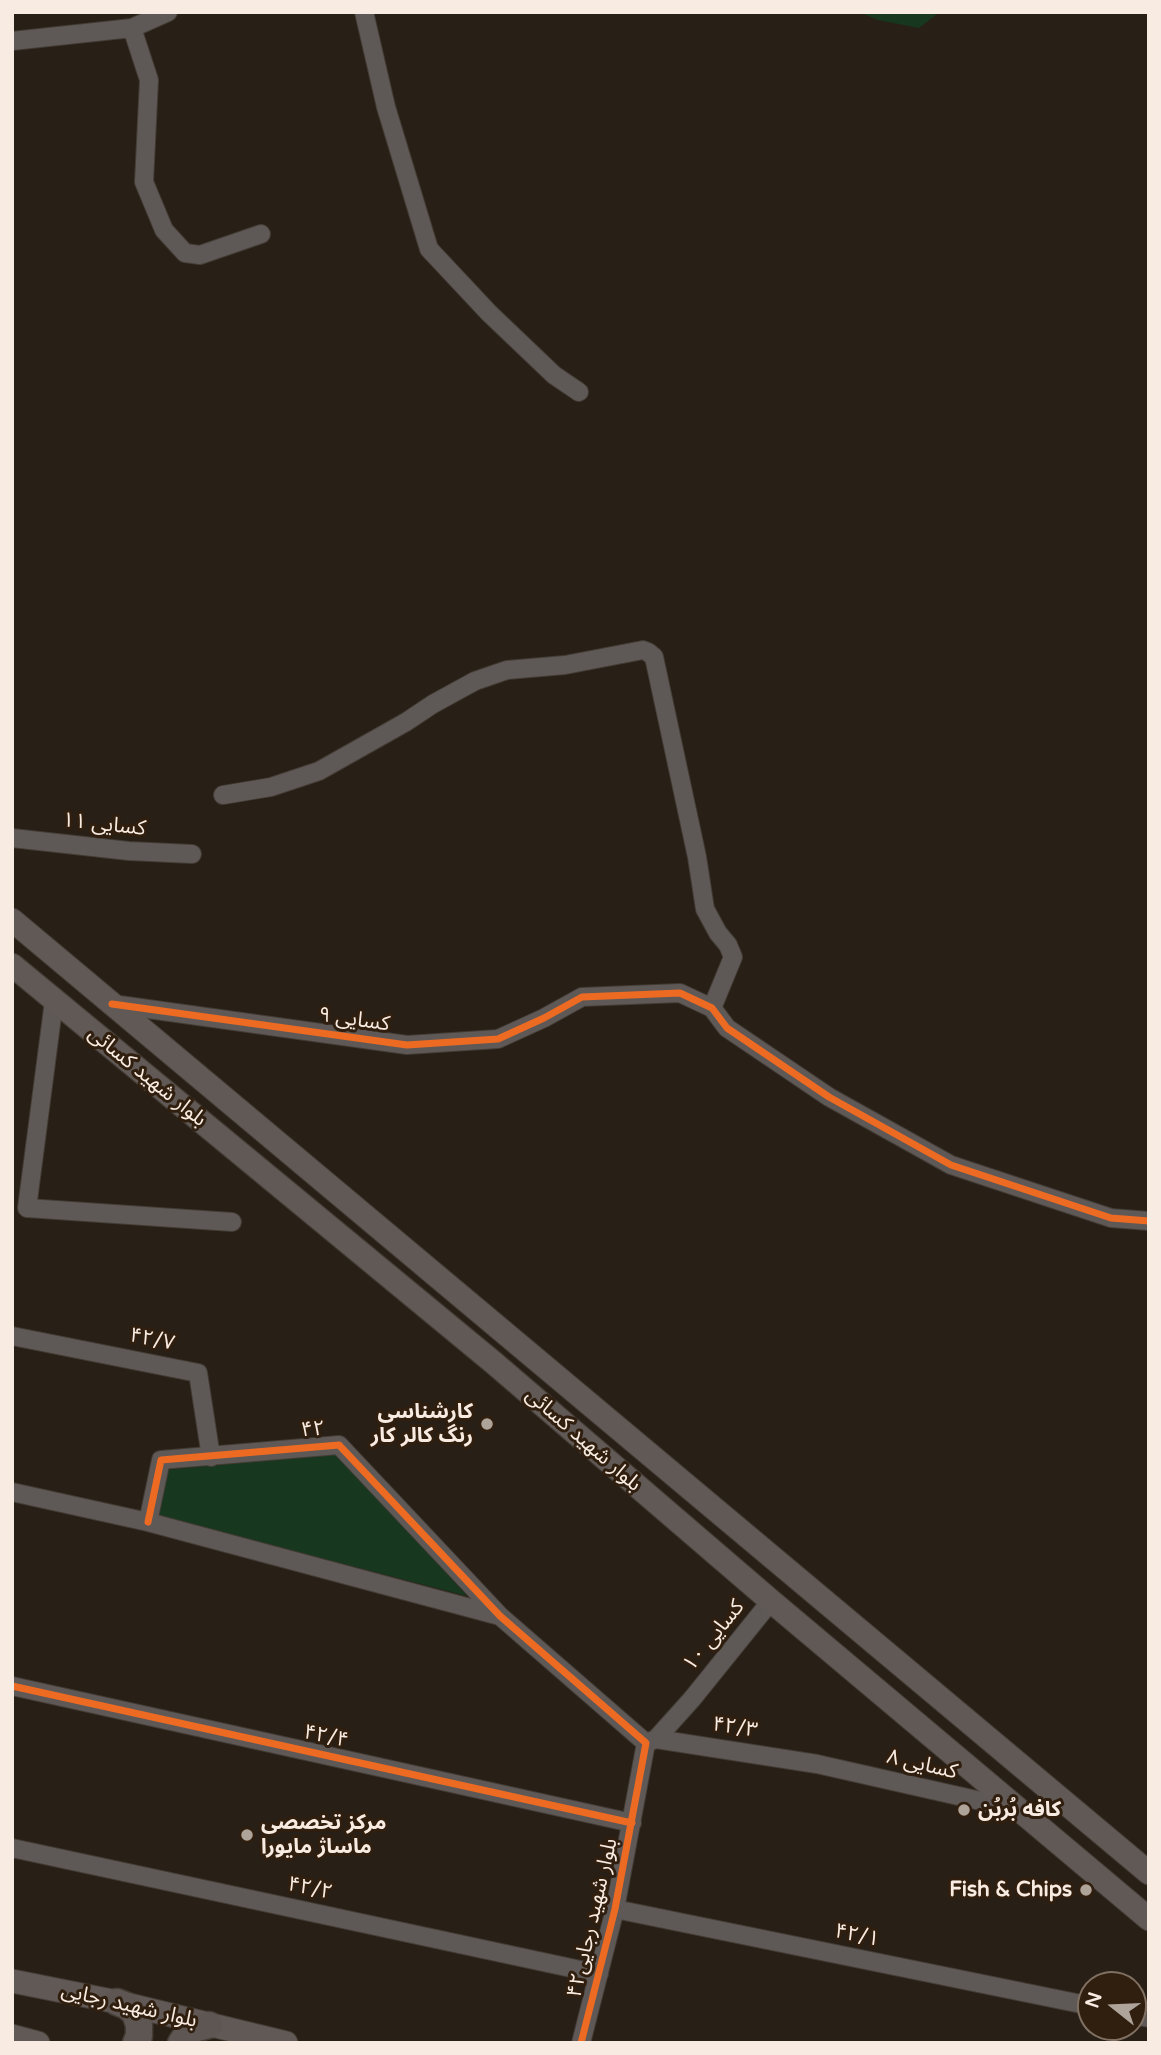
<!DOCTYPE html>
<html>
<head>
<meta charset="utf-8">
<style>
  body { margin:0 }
  #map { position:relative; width:1161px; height:2055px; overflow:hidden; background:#281f16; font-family:"Varela Round",sans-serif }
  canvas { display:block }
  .frame { position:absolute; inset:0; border:14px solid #f8ebe1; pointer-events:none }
  .north { position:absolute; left:1077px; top:1971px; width:70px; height:70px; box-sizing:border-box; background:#301e0e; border:2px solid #807062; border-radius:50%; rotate:288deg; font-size:19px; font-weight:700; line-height:28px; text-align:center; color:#f8ebe1 }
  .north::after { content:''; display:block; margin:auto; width:24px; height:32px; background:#afa49a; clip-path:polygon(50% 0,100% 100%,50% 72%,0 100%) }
</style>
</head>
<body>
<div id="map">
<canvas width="1161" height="2055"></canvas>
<div class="frame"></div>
<div class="north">N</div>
</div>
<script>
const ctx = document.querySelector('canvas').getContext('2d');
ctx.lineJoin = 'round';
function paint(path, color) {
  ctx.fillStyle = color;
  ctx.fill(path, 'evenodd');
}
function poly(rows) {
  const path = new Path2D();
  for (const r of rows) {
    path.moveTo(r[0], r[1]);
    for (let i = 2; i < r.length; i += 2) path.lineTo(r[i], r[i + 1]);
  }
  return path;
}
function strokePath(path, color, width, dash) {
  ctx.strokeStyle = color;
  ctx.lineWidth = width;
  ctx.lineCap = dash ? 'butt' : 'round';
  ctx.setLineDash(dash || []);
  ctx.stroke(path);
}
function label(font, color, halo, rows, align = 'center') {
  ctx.font = font + ' "Varela Round","Noto Sans Arabic",sans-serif';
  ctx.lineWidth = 6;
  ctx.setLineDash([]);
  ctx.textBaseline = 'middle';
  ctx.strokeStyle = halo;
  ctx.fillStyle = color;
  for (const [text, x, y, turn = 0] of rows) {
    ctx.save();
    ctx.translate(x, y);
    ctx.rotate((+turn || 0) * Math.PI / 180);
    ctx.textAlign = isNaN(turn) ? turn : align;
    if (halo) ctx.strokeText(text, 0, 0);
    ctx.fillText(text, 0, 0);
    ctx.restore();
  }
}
paint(poly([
  [859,12,940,12,919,28,878,20],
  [337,1453,467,1596,159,1516,166,1470]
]), '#17371e');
const minor = poly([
  [364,12,386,107,429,249,489,313,554,375,579,392],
  [132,28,149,80,144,182,164,230,185,253,200,255,261,234],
  [12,41,132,28,168,12],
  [223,795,271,787,319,771,406,722,433,704,475,681,507,670,565,665,643,650,648,652,654,657,697,857,705,909,718,933,728,945,733,957,712,1008],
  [12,838,129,851,192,854],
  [54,1001,27,1208,232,1222],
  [112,1004,407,1045,498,1039,544,1018,582,997,680,993,712,1008,727,1028,829,1097,951,1165,1111,1218,1149,1221],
  [12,1336,198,1373,211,1457],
  [12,1492,148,1522,500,1616],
  [148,1522,161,1460,339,1445,500,1616,646,1743,615,1909,581,2043],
  [12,1686,632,1823],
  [656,1739,692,1699,771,1601],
  [646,1743,656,1739,817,1764,1016,1809],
  [12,1848,599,1974],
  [615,1909,1091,2006],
  [1133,2015,1149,2018]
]);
const major = poly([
  [12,920,1149,1873],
  [12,965,494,1363,771,1601,1149,1919],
  [12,1981,117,2002,286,2043],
  [12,2036,38,2043]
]);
const highway = poly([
  [117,2002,127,2006,135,2013,139,2025,139,2036,136,2043],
  [181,2043,190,2030,209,2025]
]);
strokePath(minor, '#433c34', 20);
strokePath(major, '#433c34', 25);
strokePath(highway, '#433c34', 29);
strokePath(minor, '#5e5957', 18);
strokePath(major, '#605956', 23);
strokePath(highway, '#5e5652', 26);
strokePath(poly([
  [112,1004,407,1045,498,1039,544,1018,582,997,680,993,712,1008,727,1028,829,1097,951,1165,1111,1218,1149,1221],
  [148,1522,161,1460,339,1445,500,1616,646,1743,615,1909,581,2043],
  [12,1686,632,1823]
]), '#ed6a23', 7);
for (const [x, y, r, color] of [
  [487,1424,7,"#afa49a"],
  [964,1810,7,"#afa49a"],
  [247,1835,7,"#afa49a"],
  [1086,1890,7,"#afa49a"]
]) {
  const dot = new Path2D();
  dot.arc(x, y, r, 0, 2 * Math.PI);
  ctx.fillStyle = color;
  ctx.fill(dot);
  strokePath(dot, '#301e0e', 2.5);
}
label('21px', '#f8ebe1', '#301e0e', [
  ["۱۱ کسایی",104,825,6],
  ["۹ کسایی",354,1020,8],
  ["بلوار شهید کسائی",147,1077,39],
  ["۴۲/۷",152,1340,11],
  ["۴۲",313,1430,-5],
  ["بلوار شهید کسائی",583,1440,41],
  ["۱۰ کسایی",714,1636,-51],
  ["۴۲/۳",735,1728,9],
  ["۴۲/۴",326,1737,12],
  ["۸ کسایی",922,1765,13],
  ["۴۲/۲",310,1889,12],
  ["بلوار شهید رجایی۴۲",593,1918,-77],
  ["۴۲/۱",857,1936,12],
  ["بلوار شهید رجایی",129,2006,13]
]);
label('bold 21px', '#f8ebe1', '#301e0e', [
  ["کارشناسی",473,1412],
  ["رنگ کالر کار",473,1436],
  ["کافه بُربُن",978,1810,"left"],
  ["مرکز تخصصی",261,1823,"left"],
  ["ماساژ مایورا",261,1847,"left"],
  ["Fish & Chips",1072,1890]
], 'right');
</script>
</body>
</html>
